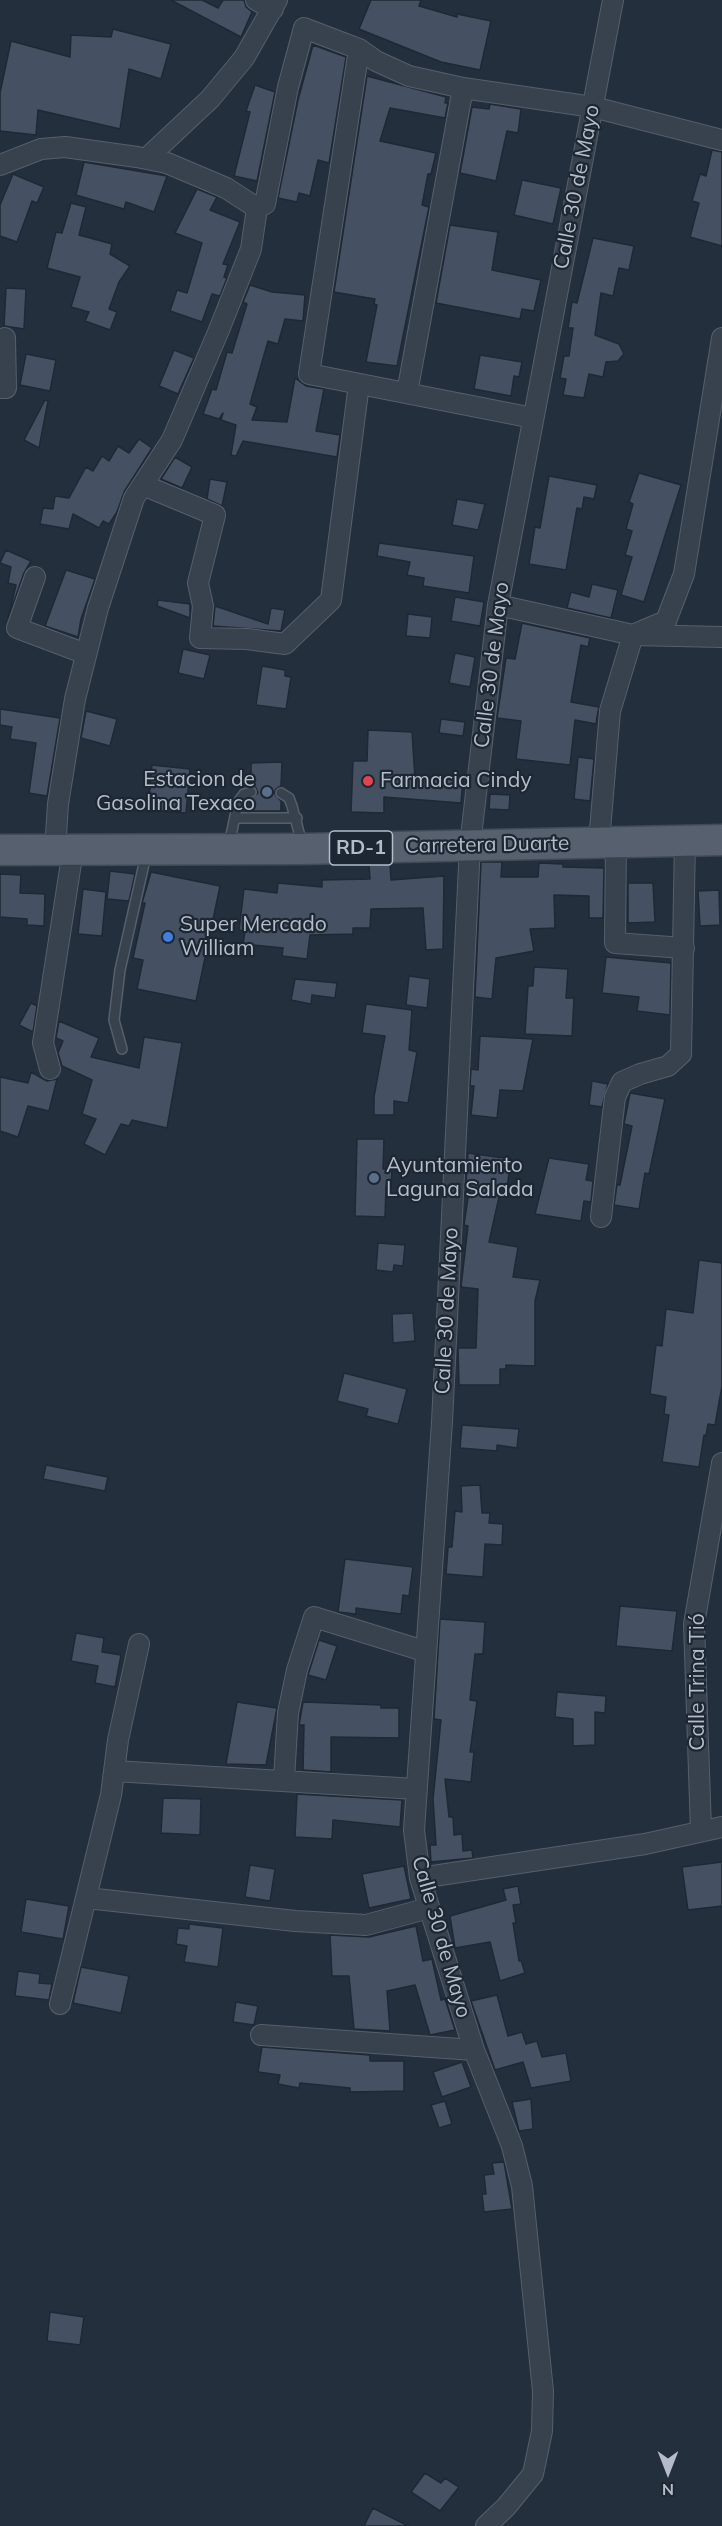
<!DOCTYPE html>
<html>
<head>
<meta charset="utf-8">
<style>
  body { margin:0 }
  #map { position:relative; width:722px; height:2526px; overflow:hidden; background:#242f3e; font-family:Mulish,sans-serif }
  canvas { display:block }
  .north { position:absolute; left:638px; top:2442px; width:60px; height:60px; -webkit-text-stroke:4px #1d2633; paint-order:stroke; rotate:180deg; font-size:16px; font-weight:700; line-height:24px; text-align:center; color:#b4bcc9 }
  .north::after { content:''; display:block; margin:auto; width:21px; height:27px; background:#b4bcc9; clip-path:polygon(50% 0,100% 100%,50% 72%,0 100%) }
</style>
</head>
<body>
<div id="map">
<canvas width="722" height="2526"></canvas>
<div class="north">N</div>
</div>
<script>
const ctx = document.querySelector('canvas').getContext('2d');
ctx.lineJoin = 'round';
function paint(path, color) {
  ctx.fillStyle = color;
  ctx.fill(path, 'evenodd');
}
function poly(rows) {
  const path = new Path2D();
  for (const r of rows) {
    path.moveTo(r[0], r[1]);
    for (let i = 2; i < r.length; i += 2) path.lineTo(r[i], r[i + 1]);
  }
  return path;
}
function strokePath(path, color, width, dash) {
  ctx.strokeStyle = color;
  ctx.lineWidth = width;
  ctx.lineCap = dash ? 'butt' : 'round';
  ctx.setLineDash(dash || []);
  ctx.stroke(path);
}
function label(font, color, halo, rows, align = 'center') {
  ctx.font = font + ' Mulish,sans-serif';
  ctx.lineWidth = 4.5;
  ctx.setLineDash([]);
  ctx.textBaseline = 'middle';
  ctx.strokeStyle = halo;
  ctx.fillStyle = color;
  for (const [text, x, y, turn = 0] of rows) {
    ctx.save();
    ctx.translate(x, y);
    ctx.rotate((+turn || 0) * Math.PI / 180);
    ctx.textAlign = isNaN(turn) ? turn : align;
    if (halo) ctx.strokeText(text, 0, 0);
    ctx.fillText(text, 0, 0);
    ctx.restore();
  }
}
const building = poly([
  [171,0,202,0,218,8,223,0,244,0,246,7,252,12,241,37,171,0],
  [371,0,421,0,419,6,457,17,457,14,491,21,480,70,441,62,359,29,371,0],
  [113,29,171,44,161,79,129,69,120,129,38,110,36,135,0,131,0,93,11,41,70,57,71,35,111,37,113,29],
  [313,45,346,57,329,163,318,160,310,196,299,193,297,202,278,198,298,100,313,45],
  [367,76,446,97,445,103,448,103,445,118,390,108,380,141,436,153,431,174,428,174,422,205,429,207,397,366,366,362,377,305,374,304,375,299,334,292,367,76],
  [255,85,275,92,257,181,234,176,250,112,246,111,255,85],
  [490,104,521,109,518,133,507,131,496,181,460,173,472,107,489,109,490,104],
  [712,150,722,152,722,246,690,237,699,203,692,201,700,174,706,176,712,150],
  [84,162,167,176,154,212,126,202,124,209,76,195,84,162],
  [13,174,44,187,37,203,32,201,17,242,0,236,0,205,13,174],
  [522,180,561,188,553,224,514,215,522,180],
  [197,189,217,197,210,210,240,222,223,264,228,265,224,277,227,278,220,296,212,294,202,322,170,311,177,290,187,293,202,243,175,233,197,189],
  [71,203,86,207,79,235,112,244,110,254,130,266,119,282,109,309,117,312,110,330,85,321,89,312,71,307,80,277,47,268,56,232,62,233,71,203],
  [450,225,498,232,492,270,541,280,534,311,522,309,520,319,436,303,450,225],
  [593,238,634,246,629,270,619,268,613,296,601,293,595,335,619,344,624,354,618,361,606,362,603,377,589,374,584,398,563,395,566,379,560,378,564,356,569,356,573,328,568,328,572,302,577,303,593,238],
  [250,285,272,292,305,295,303,321,285,319,278,344,268,341,250,404,257,407,252,420,287,422,295,378,306,386,324,389,316,431,340,435,337,457,243,441,236,456,231,455,236,425,221,420,223,413,219,419,203,414,212,389,216,390,227,352,232,353,247,304,243,302,250,285],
  [6,288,26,289,24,329,4,326,6,288],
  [174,350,194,358,178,394,159,386,174,350],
  [26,354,56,360,50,391,20,385,26,354],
  [480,355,522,362,519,377,514,376,511,396,474,389,480,355],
  [45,400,48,401,39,448,24,440,45,400],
  [139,439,152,448,124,492,117,512,109,524,103,521,99,528,73,514,69,529,40,524,43,508,53,509,55,496,69,498,86,467,93,471,102,456,109,461,118,446,129,453,139,439],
  [175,457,192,467,182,488,161,479,175,457],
  [639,473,681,485,644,602,621,595,632,557,625,555,632,531,626,529,633,504,629,502,639,473],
  [549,476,597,485,594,499,584,497,582,509,577,508,566,570,529,564,535,527,540,528,549,476],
  [210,479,227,482,222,506,207,499,210,479],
  [457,499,485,504,478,530,452,525,457,499],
  [379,543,474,556,469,593,423,586,424,578,407,575,410,562,377,556,379,543],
  [6,550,31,561,24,573,8,618,16,585,8,583,11,567,0,563,6,550],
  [66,570,95,579,81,619,78,637,45,626,66,570],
  [592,584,618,590,611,618,567,608,571,592,589,597,592,584],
  [455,597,484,602,480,626,451,621,455,597],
  [158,600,190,604,190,618,157,606,158,600],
  [215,606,268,624,271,608,285,610,281,631,213,626,215,606],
  [408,614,432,617,430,638,406,636,408,614],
  [522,623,590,638,588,647,581,645,571,702,599,707,597,717,596,724,575,720,570,765,516,759,521,721,497,718,506,658,515,659,522,623],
  [183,649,210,655,204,679,178,673,183,649],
  [455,653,475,657,470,687,449,683,455,653],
  [262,666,285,670,285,676,291,677,286,709,256,705,262,666],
  [0,709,60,718,47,796,29,793,36,743,10,739,12,727,0,725,0,709],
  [86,711,117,719,110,746,81,738,86,711],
  [441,719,465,722,463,736,439,733,441,719],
  [368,730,412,732,415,778,463,780,461,803,384,797,384,813,351,812,353,761,367,761,368,730],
  [578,757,594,759,590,801,574,799,578,757],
  [282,762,281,786,276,789,274,793,281,801,281,811,251,811,251,799,258,793,256,788,251,785,251,763,282,762],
  [152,765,190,769,186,813,148,810,152,765],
  [490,794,510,795,509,810,489,809,490,794],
  [481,862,502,862,501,877,538,877,539,863,563,864,563,867,604,868,603,918,589,918,589,896,554,895,555,928,530,929,534,951,496,958,492,999,475,997,481,862],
  [390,864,391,880,444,876,443,949,426,950,423,908,371,909,370,928,353,928,353,934,310,935,307,959,282,956,283,948,243,944,245,931,239,930,244,889,277,893,278,883,322,887,322,880,370,879,369,865,390,864],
  [110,871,135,874,129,901,107,899,110,871],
  [151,872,220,886,196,1001,137,989,143,960,133,958,145,903,142,903,151,872],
  [0,874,21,875,20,893,45,894,44,926,27,925,27,919,0,917,0,874],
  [628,883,653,883,655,922,628,923,628,883],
  [83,889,106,892,102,936,78,934,83,889],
  [719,890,720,925,700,926,698,891,719,890],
  [606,957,671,963,670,1015,637,1011,639,997,602,993,606,957],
  [534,967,568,969,566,998,574,998,572,1036,525,1034,528,986,533,986,534,967],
  [409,976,430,979,427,1008,406,1005,409,976],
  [295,979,337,983,335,998,312,995,311,1004,291,1000,295,979],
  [31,1003,37,1006,33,1032,19,1025,31,1003],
  [366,1004,412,1010,409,1050,417,1052,408,1103,394,1101,394,1115,374,1115,374,1097,385,1036,362,1033,366,1004],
  [59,1021,99,1038,91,1057,139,1068,144,1037,182,1043,167,1128,132,1120,129,1126,121,1124,105,1155,84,1144,96,1119,82,1114,92,1080,62,1066,58,1053,63,1041,56,1038,59,1021],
  [480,1036,533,1039,523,1091,500,1090,497,1118,471,1115,474,1086,470,1086,471,1069,478,1070,480,1036],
  [31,1072,47,1081,57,1079,49,1111,28,1106,18,1137,0,1131,0,1077,28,1083,31,1072],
  [592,1081,608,1084,602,1107,589,1105,592,1081],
  [630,1093,665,1099,649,1174,645,1173,639,1209,614,1205,617,1185,620,1185,632,1126,624,1124,630,1093],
  [357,1139,384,1139,383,1169,392,1169,391,1186,386,1186,385,1217,355,1216,357,1139],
  [468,1153,511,1159,507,1188,501,1188,489,1242,518,1247,513,1277,540,1280,535,1301,535,1366,506,1365,506,1369,500,1369,500,1385,459,1385,458,1348,476,1348,478,1289,461,1287,468,1226,464,1225,470,1184,466,1183,468,1153],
  [549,1158,589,1164,586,1180,593,1181,591,1202,584,1201,581,1221,535,1214,549,1158],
  [378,1243,405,1245,403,1266,394,1265,393,1272,376,1270,378,1243],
  [699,1260,722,1263,722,1386,715,1425,708,1424,706,1436,704,1435,699,1467,662,1462,669,1415,664,1414,666,1397,650,1394,656,1345,662,1346,666,1309,693,1313,699,1260],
  [413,1313,415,1341,393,1343,392,1314,413,1313],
  [344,1373,407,1389,398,1424,366,1416,368,1409,337,1401,344,1373],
  [462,1425,519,1429,517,1448,497,1445,497,1451,460,1448,462,1425],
  [46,1465,108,1477,105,1491,43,1479,46,1465],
  [480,1485,482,1513,490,1513,489,1523,503,1524,502,1545,485,1544,483,1577,446,1574,448,1547,452,1547,455,1511,462,1512,461,1486,480,1485],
  [345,1559,413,1567,409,1596,403,1595,401,1614,356,1608,356,1614,338,1612,345,1559],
  [620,1606,677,1611,672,1651,616,1646,620,1606],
  [440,1619,485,1622,483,1654,475,1654,470,1700,477,1701,470,1752,474,1752,471,1782,445,1779,449,1817,453,1817,454,1835,462,1834,463,1851,472,1850,473,1858,431,1862,430,1845,436,1845,433,1799,441,1720,434,1719,440,1619],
  [76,1633,104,1638,102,1652,121,1655,115,1687,95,1683,98,1666,71,1661,76,1633],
  [319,1640,337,1646,326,1680,308,1675,319,1640],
  [557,1692,606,1696,605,1713,595,1712,595,1745,573,1746,573,1719,555,1717,557,1692],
  [237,1702,277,1708,266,1765,226,1764,237,1702],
  [303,1702,381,1705,381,1708,399,1708,399,1738,331,1737,331,1772,303,1770,304,1725,299,1725,303,1702],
  [297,1794,402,1800,400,1827,333,1820,332,1839,295,1837,297,1794],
  [163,1798,201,1799,200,1835,161,1833,163,1798],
  [722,1862,722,1906,688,1910,682,1867,722,1862],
  [250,1865,275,1869,270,1901,245,1897,250,1865],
  [404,1866,411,1899,369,1908,362,1874,404,1866],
  [518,1886,521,1904,513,1905,516,1923,513,1923,519,1961,521,1960,525,1973,500,1981,490,1942,455,1948,450,1916,506,1900,503,1889,518,1886],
  [26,1899,69,1906,63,1939,21,1932,26,1899],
  [189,1924,223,1928,218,1967,184,1962,187,1946,176,1944,178,1928,189,1929,189,1924],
  [416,1926,423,1961,432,1959,441,2000,445,1999,455,2030,430,2035,415,1985,387,1991,390,2031,354,2029,349,1976,332,1976,330,1935,369,1937,416,1926],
  [81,1967,129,1976,121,2013,73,2003,81,1967],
  [18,1971,40,1974,39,1983,52,1984,49,2000,15,1996,18,1971],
  [497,1995,508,2036,522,2032,526,2044,537,2041,542,2057,566,2053,571,2081,531,2088,523,2062,495,2070,471,2001,497,1995],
  [236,2002,258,2006,254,2025,233,2022,236,2002],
  [262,2047,370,2055,370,2061,404,2061,404,2091,350,2092,350,2088,300,2083,299,2088,278,2084,280,2075,258,2072,262,2047],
  [462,2062,471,2087,442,2097,433,2072,462,2062],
  [531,2099,533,2129,519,2131,512,2102,531,2099],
  [445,2101,452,2124,439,2128,431,2105,445,2101],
  [504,2162,512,2209,484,2212,482,2194,486,2194,484,2175,494,2174,492,2163,504,2162],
  [50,2312,84,2317,80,2345,47,2341,50,2312],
  [425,2473,441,2483,445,2478,459,2487,440,2511,411,2492,425,2473],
  [373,2508,408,2526,364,2526,373,2508]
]);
paint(building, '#455162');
strokePath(building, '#1f2835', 1.5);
const service = poly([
  [281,793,289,798,292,806,302,844],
  [235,818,297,818],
  [229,845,238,802,244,794,251,792],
  [122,1049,114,1020,120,970,146,855]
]);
const minor = poly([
  [256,0,273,9],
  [359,49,309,374,533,418],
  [147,158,210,99,244,58,277,0],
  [0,165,41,149,65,147,137,157,167,163,226,188,257,208,251,249,219,330,172,440,134,498,98,608,75,699,58,804,55,850],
  [257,208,265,204,288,87,304,28,359,49,376,61,409,76,463,88,593,107,722,140],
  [0,388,6,388,5,338],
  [407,393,463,88],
  [143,485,215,515,198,583,203,606,200,638,247,639,285,644,331,600,359,384],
  [35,577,17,628,86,654],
  [498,605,633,635,722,637],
  [599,842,610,711,633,635,666,621,684,574,722,338],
  [616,842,615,943,684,948],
  [50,1069,43,1043,73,850],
  [601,1217,615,1097,622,1082,640,1074,668,1066,681,1054,685,840],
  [114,1771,416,1789],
  [284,1779,288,1713,297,1670,314,1617,424,1651],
  [701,1831,694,1624,722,1463],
  [420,1878,645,1844,722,1827],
  [87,1898,295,1921,366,1925,429,1908],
  [60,2004,111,1795,118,1740,139,1644],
  [261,2035,474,2050],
  [486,2526,506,2507,533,2474,542,2431,543,2391,522,2186,512,2146,474,2050,420,1878,414,1830,442,1422,470,845,498,605,613,0]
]);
const primary = poly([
  [0,850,303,849,722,840]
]);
strokePath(service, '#565f6c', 12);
strokePath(minor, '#565f6c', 22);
strokePath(primary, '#414a57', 33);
strokePath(service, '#38414e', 9);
strokePath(minor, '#38414e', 20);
strokePath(primary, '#56606e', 30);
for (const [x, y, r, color] of [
  [368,781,6,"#e0444e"],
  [267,792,6,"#5c6f8a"],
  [168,937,6,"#3f7fe0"],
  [374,1178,6,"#5c6f8a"]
]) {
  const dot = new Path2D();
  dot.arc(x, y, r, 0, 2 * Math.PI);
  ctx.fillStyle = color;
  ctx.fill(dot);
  strokePath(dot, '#1d2633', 2);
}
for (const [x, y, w] of [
  [361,848,63]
]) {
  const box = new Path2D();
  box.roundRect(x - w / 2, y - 17, w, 34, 4.5);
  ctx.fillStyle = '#1d2633';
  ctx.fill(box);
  strokePath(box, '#b4bcc9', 1.5);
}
label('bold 20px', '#b4bcc9', null, [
  ["RD-1",361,848]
]);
label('21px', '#b4bcc9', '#1d2633', [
  ["Calle 30 de Mayo",577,187,-79],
  ["Calle 30 de Mayo",492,665,-83],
  ["Carretera Duarte",487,845,-1],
  ["Calle 30 de Mayo",447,1311,-87],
  ["Calle Trina Tió",698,1682,-90],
  ["Calle 30 de Mayo",441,1937,74]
]);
label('21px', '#b4bcc9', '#1d2633', [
  ["Estacion de",255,780,"right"],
  ["Gasolina Texaco",255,804,"right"],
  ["Farmacia Cindy",380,781],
  ["Super Mercado",180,925],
  ["William",180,949],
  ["Ayuntamiento",386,1166],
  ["Laguna Salada",386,1190]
], 'left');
</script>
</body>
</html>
